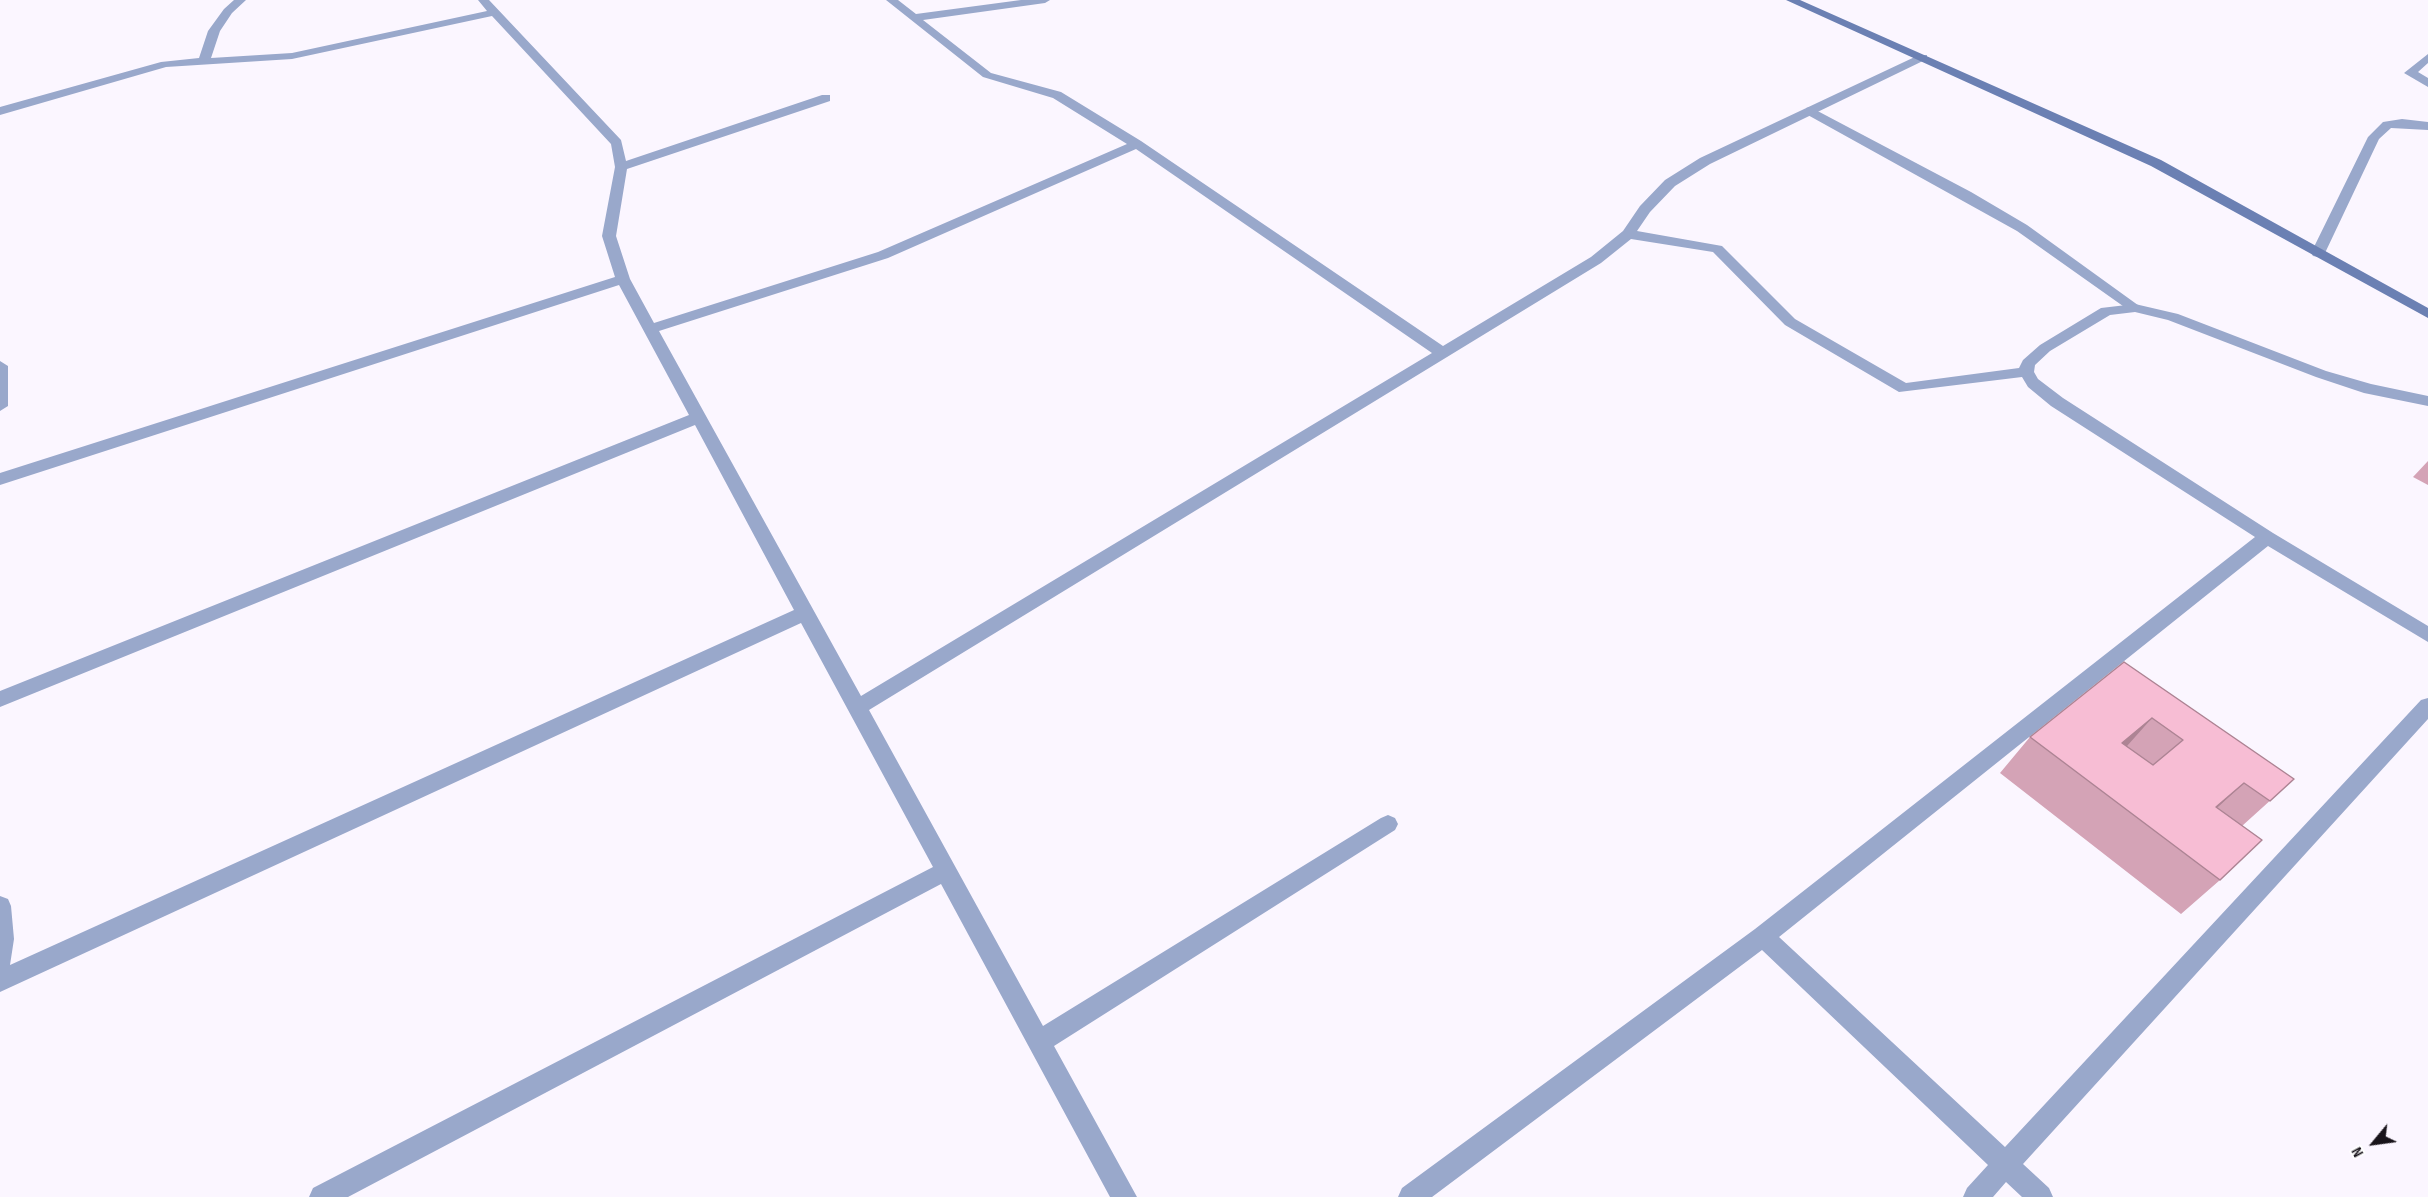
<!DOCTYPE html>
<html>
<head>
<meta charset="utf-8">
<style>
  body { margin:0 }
  #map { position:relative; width:2428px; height:1197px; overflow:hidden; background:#fbf6ff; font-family:"Sofia Sans Condensed",sans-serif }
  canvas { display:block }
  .north { position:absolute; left:2344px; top:1113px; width:60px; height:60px; -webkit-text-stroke:4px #fff; paint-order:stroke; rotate:241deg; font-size:16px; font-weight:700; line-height:24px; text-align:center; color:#18131a }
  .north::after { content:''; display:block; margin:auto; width:21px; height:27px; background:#18131a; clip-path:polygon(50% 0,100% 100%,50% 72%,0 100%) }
</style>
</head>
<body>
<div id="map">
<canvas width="2428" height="1197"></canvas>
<div class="north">N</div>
</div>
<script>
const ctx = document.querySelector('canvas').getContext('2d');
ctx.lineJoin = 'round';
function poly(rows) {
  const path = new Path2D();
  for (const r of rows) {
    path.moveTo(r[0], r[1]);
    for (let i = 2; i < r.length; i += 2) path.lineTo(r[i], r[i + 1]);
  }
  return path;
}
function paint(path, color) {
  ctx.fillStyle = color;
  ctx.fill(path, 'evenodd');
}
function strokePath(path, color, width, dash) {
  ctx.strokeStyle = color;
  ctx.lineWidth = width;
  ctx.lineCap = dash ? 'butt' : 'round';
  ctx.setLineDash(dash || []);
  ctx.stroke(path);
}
paint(poly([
  [1810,107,1971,192,2027,225,2142,308,2140,311,2130,311,2017,231,1806,114,1806,108,1810,107]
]), '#99a8cb');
paint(poly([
  [234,0,246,0,232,13,220,31,211,58,292,53,487,11,478,0,489,0,621,140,626,161,822,95,830,95,830,101,627,169,616,236,630,279,654,323,878,252,1127,144,1053,98,983,77,886,0,898,0,916,14,1021,0,1050,0,1045,3,923,20,991,73,1061,92,1141,141,1443,346,1591,257,1623,231,1640,206,1665,180,1700,158,1919,55,1927,55,1927,59,1710,164,1675,186,1650,212,1637,231,1722,246,1795,319,1906,383,2019,368,2023,360,2040,345,2101,308,2135,304,2178,314,2326,371,2371,384,2428,396,2428,406,2364,393,2316,377,2168,320,2135,312,2110,315,2050,351,2035,365,2034,372,2038,379,2063,398,2273,533,2428,626,2428,642,2268,546,1779,937,2005,1147,2421,700,2428,698,2428,719,2023,1164,2049,1188,2053,1197,2022,1197,2006,1182,1993,1197,1963,1197,1967,1188,1988,1165,1762,950,1432,1197,1398,1197,1402,1188,1755,929,2255,537,2051,406,2028,387,2022,377,1899,392,1785,325,1713,252,1631,239,1601,263,869,710,1043,1026,1381,818,1388,815,1395,818,1398,824,1395,830,1054,1046,1137,1197,1110,1197,941,884,348,1197,309,1197,313,1188,933,867,801,623,0,992,0,896,8,899,11,906,14,939,10,965,794,610,695,425,0,707,0,691,689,415,619,285,0,485,0,473,615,277,602,236,615,167,611,144,492,16,292,59,166,67,0,115,0,107,161,62,199,58,208,31,224,9,234,0],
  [1136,149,1432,353,861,696,659,331,888,258,1136,149],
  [2428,54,2428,63,2418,72,2428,78,2428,87,2404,73,2428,54],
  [2402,119,2428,122,2428,130,2391,128,2379,139,2325,253,2318,257,2313,256,2311,253,2368,137,2383,122,2402,119],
  [0,361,8,366,8,406,0,411,0,361]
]), '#99a8cb');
paint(poly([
  [1786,0,1800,0,2161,160,2428,308,2428,318,2151,166,1786,0]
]), '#6b80b3');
paint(poly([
  [2428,461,2428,485,2413,477],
  [2124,662,2294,779,2242,826,2220,880,2181,914,2000,773,2030,737]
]), '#d4a3b6');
paint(poly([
  [2152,718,2119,755,2122,743],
  [2244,783,2206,818,2216,807]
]), '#ad8494');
const building = poly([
  [2124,662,2294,779,2270,801,2244,783,2216,807,2262,840,2220,880,2030,737,2124,662],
  [2152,718,2183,740,2153,765,2122,743,2152,718]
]);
paint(building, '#f7bdd4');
strokePath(building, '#ad8494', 1.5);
</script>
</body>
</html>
